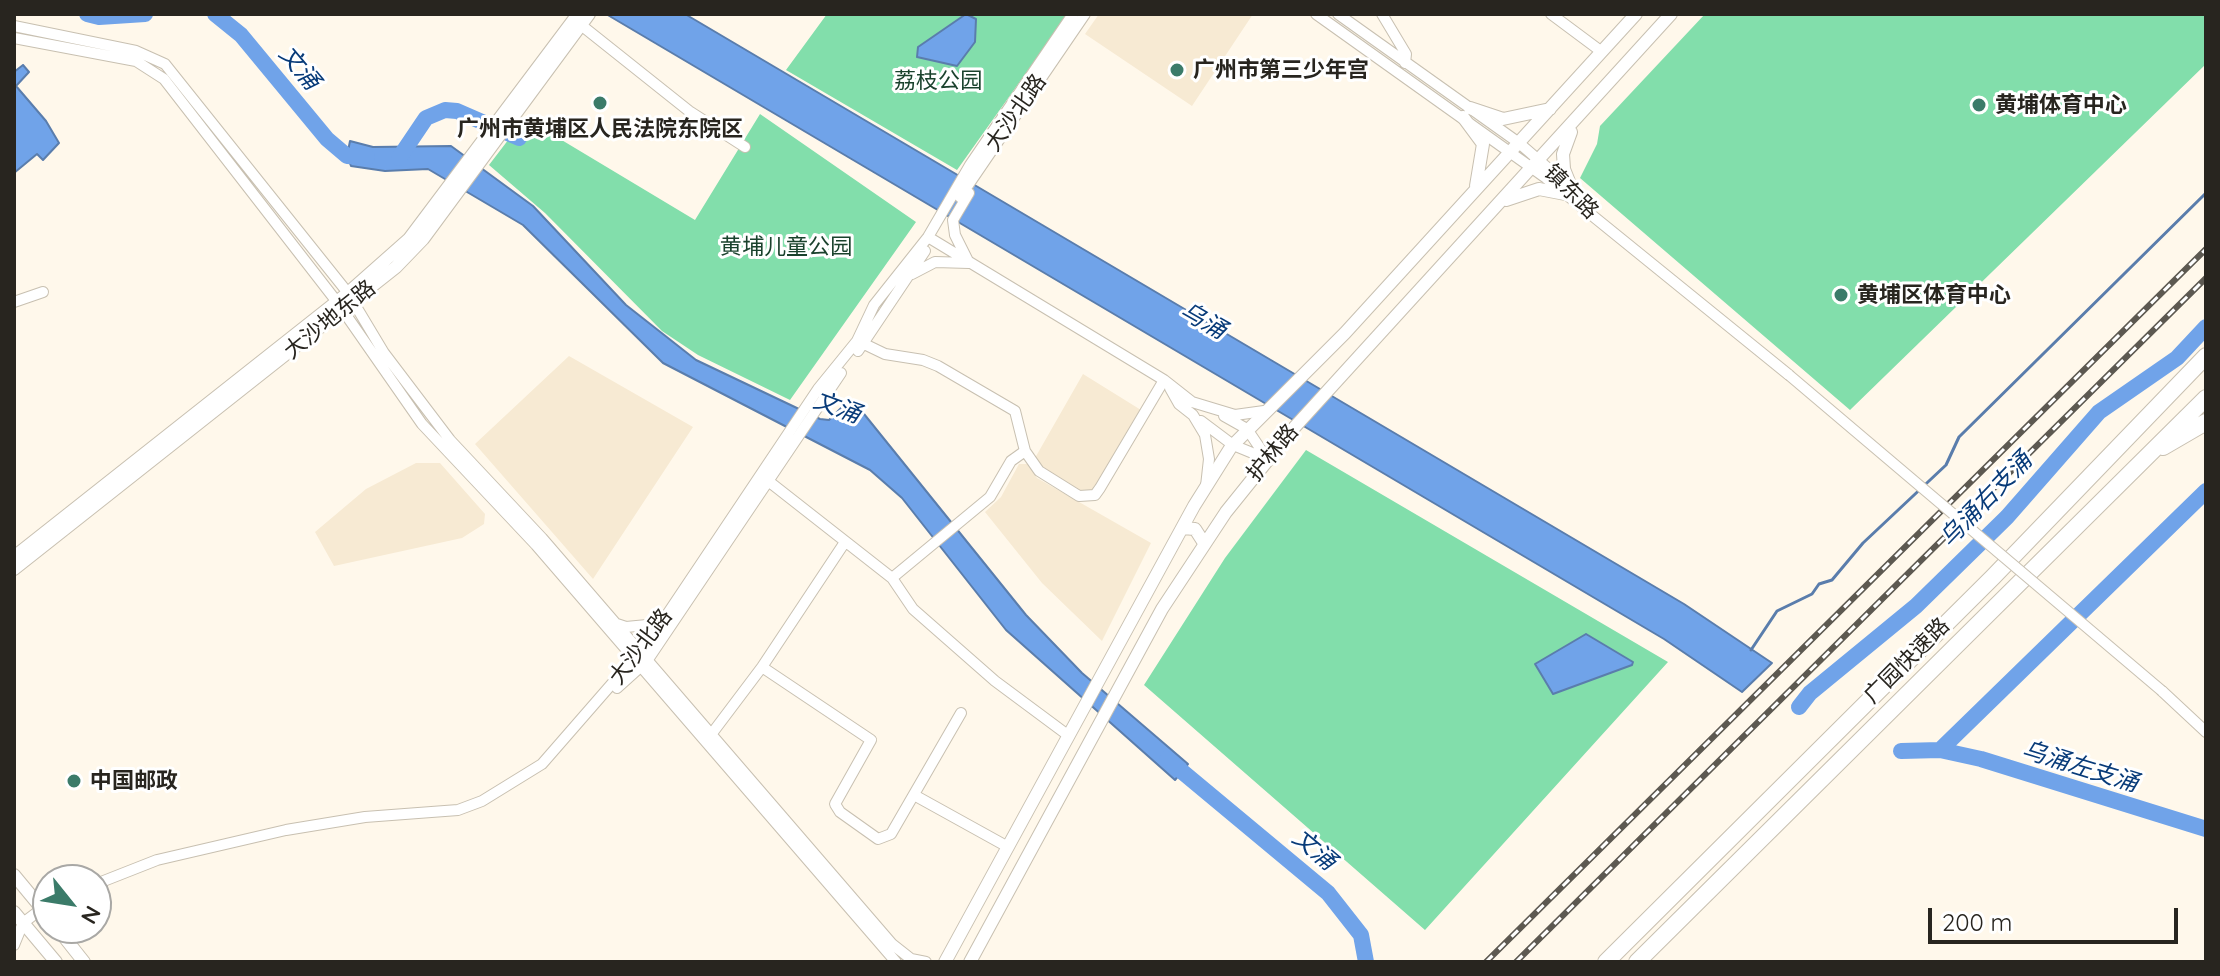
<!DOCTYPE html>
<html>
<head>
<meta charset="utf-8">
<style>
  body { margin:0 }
  #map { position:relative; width:2220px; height:976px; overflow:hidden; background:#fff8eb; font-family:Quicksand,sans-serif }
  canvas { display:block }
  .frame { position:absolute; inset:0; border:16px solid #28251f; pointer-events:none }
  .north { position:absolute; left:32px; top:864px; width:80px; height:80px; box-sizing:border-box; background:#fff; border:2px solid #a9a8a5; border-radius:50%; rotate:120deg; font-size:22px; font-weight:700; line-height:32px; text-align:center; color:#28251f }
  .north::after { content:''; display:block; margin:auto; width:28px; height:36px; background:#3b7b69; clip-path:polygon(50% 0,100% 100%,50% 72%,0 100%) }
  .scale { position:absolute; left:1928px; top:908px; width:250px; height:36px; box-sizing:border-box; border:4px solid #28251f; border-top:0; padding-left:10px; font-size:24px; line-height:28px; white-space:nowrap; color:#28251f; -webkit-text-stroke:6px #fff; paint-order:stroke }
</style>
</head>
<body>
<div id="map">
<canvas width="2220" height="976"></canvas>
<div class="frame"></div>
<div class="north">N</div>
<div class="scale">200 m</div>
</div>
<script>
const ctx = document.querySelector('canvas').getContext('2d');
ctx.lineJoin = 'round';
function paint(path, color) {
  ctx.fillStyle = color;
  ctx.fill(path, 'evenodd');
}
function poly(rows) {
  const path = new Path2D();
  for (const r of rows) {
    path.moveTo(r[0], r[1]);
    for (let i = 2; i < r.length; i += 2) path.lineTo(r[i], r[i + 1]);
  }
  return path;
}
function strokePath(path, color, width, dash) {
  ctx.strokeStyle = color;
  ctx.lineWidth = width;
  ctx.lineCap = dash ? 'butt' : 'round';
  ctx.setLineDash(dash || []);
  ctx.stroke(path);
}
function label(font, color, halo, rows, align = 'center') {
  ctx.font = font + ' Quicksand,"Noto Sans SC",sans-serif';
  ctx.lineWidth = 6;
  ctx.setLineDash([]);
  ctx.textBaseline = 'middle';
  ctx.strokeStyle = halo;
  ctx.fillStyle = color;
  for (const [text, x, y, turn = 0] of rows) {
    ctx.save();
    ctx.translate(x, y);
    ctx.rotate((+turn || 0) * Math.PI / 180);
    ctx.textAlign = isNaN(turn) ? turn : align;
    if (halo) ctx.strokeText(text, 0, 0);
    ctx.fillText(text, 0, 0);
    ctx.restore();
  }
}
paint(poly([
  [1099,14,1253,14,1192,106,1085,34],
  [569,356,693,427,593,579,475,444],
  [1083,374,1141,410,1100,484,1090,494,1075,492,1048,477,1035,458],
  [416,463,440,463,485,514,484,524,462,538,334,566,315,532,366,489],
  [1019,464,1028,464,1037,478,1151,543,1102,641,1042,583,985,512,1001,497]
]), '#f7ead3');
paint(poly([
  [827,14,1068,14,957,170,786,70],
  [1705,14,2206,14,2206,64,1850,410,1580,178,1597,144,1600,126],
  [760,114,916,222,790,400,698,355,662,331,545,213,489,165,525,118,695,220],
  [1306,450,1668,662,1425,930,1144,685,1225,558]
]), '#82deab');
const water = poly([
  [606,14,685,14,1684,604,1772,663,1742,692,1664,639,606,14],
  [966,14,976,19,975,42,957,66,917,57,918,47,966,14],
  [23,65,29,72,16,86,46,121,59,143,43,160,37,154,14,173,14,72,23,65],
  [350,141,373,147,451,146,533,206,626,305,696,360,820,419,829,420,843,406,860,409,1026,615,1082,673,1188,764,1175,780,1006,630,902,498,870,470,663,363,523,225,428,169,385,171,351,166,347,156,350,141],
  [1586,634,1633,662,1632,665,1553,694,1535,664,1586,634]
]);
paint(water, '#70a3e9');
strokePath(water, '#5a7dac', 2);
strokePath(poly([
  [1751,650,1777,611,1812,594,1819,584,1832,580,1863,543,1946,465,1959,437,2206,193]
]), '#5a7dac', 3);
strokePath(poly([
  [87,14,99,17,145,14],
  [215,14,241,35,327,139,347,156,367,157],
  [399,158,426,118,445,110,457,111,519,138],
  [1799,707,1810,693,1916,606,2007,517,2099,412,2177,358,2206,327],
  [1940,750,2206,491],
  [1901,751,1940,750,1981,759,2206,829],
  [1167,759,1328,893,1361,935,1366,962]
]), '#70a3e9', 16);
const minor = poly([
  [1316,14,1546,178,1789,375],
  [1338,14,1519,143,1572,189],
  [1382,14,1406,54,1405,63],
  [1551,14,1602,52],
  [581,25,689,111,745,147],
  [14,26,136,51,165,64,348,293,384,353,450,440,542,538,892,944,911,959,926,962],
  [14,38,136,61,164,79,337,302,422,424,536,545,896,962],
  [960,197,1085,14],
  [928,237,1164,380,1192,402,1235,415,1264,411],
  [968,261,955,235,953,220,969,193],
  [912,274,935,262,969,263],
  [14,302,43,292],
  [858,341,885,354,923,360,938,366,1015,411,1025,451,1039,471,1079,496,1095,495,1100,488,1164,380],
  [858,351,925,251],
  [1170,388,1179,404,1193,415,1205,435,1209,459,1206,486],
  [1224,416,1247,429,1266,457],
  [1201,421,1233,445,1267,459],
  [767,480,892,578,913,609,995,681,1069,736],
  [892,578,990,497,1011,461,1025,451],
  [617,624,626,627,647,625,662,617],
  [762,667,871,740,835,804,840,812,878,839,891,834,961,713],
  [617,688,647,661,841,373],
  [2162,691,2206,732],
  [707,740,762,667,845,542],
  [914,795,1008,847],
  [96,884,157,860,286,830,365,817,458,810,482,801,542,764,650,640,818,389,857,341,874,305,928,237,970,165,1073,14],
  [14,945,23,923,48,904]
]);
const major = poly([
  [1470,108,1503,119,1550,109],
  [1463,117,1483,144,1476,186],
  [1571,132,1563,154,1564,169,1572,189],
  [1506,200,1539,189,1565,194],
  [1182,528,1195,529,1204,543],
  [14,557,348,293,409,239,578,14],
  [14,569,396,267,423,239,589,14],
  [14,875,48,916],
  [14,912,56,962],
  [57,928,84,962],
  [945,962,1194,506,1231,447,1345,333,1636,14],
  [970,962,1162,609,1226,512,1292,430,1671,14]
]);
const highway = poly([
  [2163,447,2206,422],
  [1606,962,1993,577,2206,356],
  [1637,962,2206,398]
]);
strokePath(minor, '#c8c0b1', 12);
strokePath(major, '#c8c0b1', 14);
strokePath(highway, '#c8c0b1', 18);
strokePath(minor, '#fff', 10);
strokePath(major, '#fff', 12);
strokePath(highway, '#fff', 16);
const rail = poly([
  [1486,962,2206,249],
  [1516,962,2206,278]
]);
strokePath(rail, '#5d5951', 6);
strokePath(rail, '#fff', 3, [9]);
const minorBridge = poly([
  [1789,375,2162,691]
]);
strokePath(minorBridge, '#c8c0b1', 12, []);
strokePath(minorBridge, '#fff', 10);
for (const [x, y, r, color] of [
  [1177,70,8,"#3b7b69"],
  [600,103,8,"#3b7b69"],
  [1979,105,8,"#3b7b69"],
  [1841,295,8,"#3b7b69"],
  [74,781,8,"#3b7b69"]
]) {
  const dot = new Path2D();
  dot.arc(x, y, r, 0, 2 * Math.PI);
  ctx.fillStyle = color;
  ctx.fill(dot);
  strokePath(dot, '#fff', 3);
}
label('bold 22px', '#28251f', '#fff', [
  ["广州市第三少年宫",1193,70],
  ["黄埔体育中心",1995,105],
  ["广州市黄埔区人民法院东院区",600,129,"center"],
  ["黄埔区体育中心",1857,295],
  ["中国邮政",90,781]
], 'left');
label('22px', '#1a422d', '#fff', [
  ["荔枝公园",938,81],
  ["黄埔儿童公园",786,247]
]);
label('22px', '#28251f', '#fff', [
  ["大沙北路",1016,113,-55],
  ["镇东路",1571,192,45],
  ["大沙地东路",330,320,-39],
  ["护林路",1273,453,-50],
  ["大沙北路",641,647,-53],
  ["广园快速路",1907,661,-45]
]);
label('italic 24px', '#083b79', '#fff', [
  ["文涌",299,68,50],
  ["乌涌",1203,321,30],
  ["文涌",837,408,20],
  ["乌涌右支涌",1986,500,-46],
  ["乌涌左支涌",2080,767,17],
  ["文涌",1314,850,40]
]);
</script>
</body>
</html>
